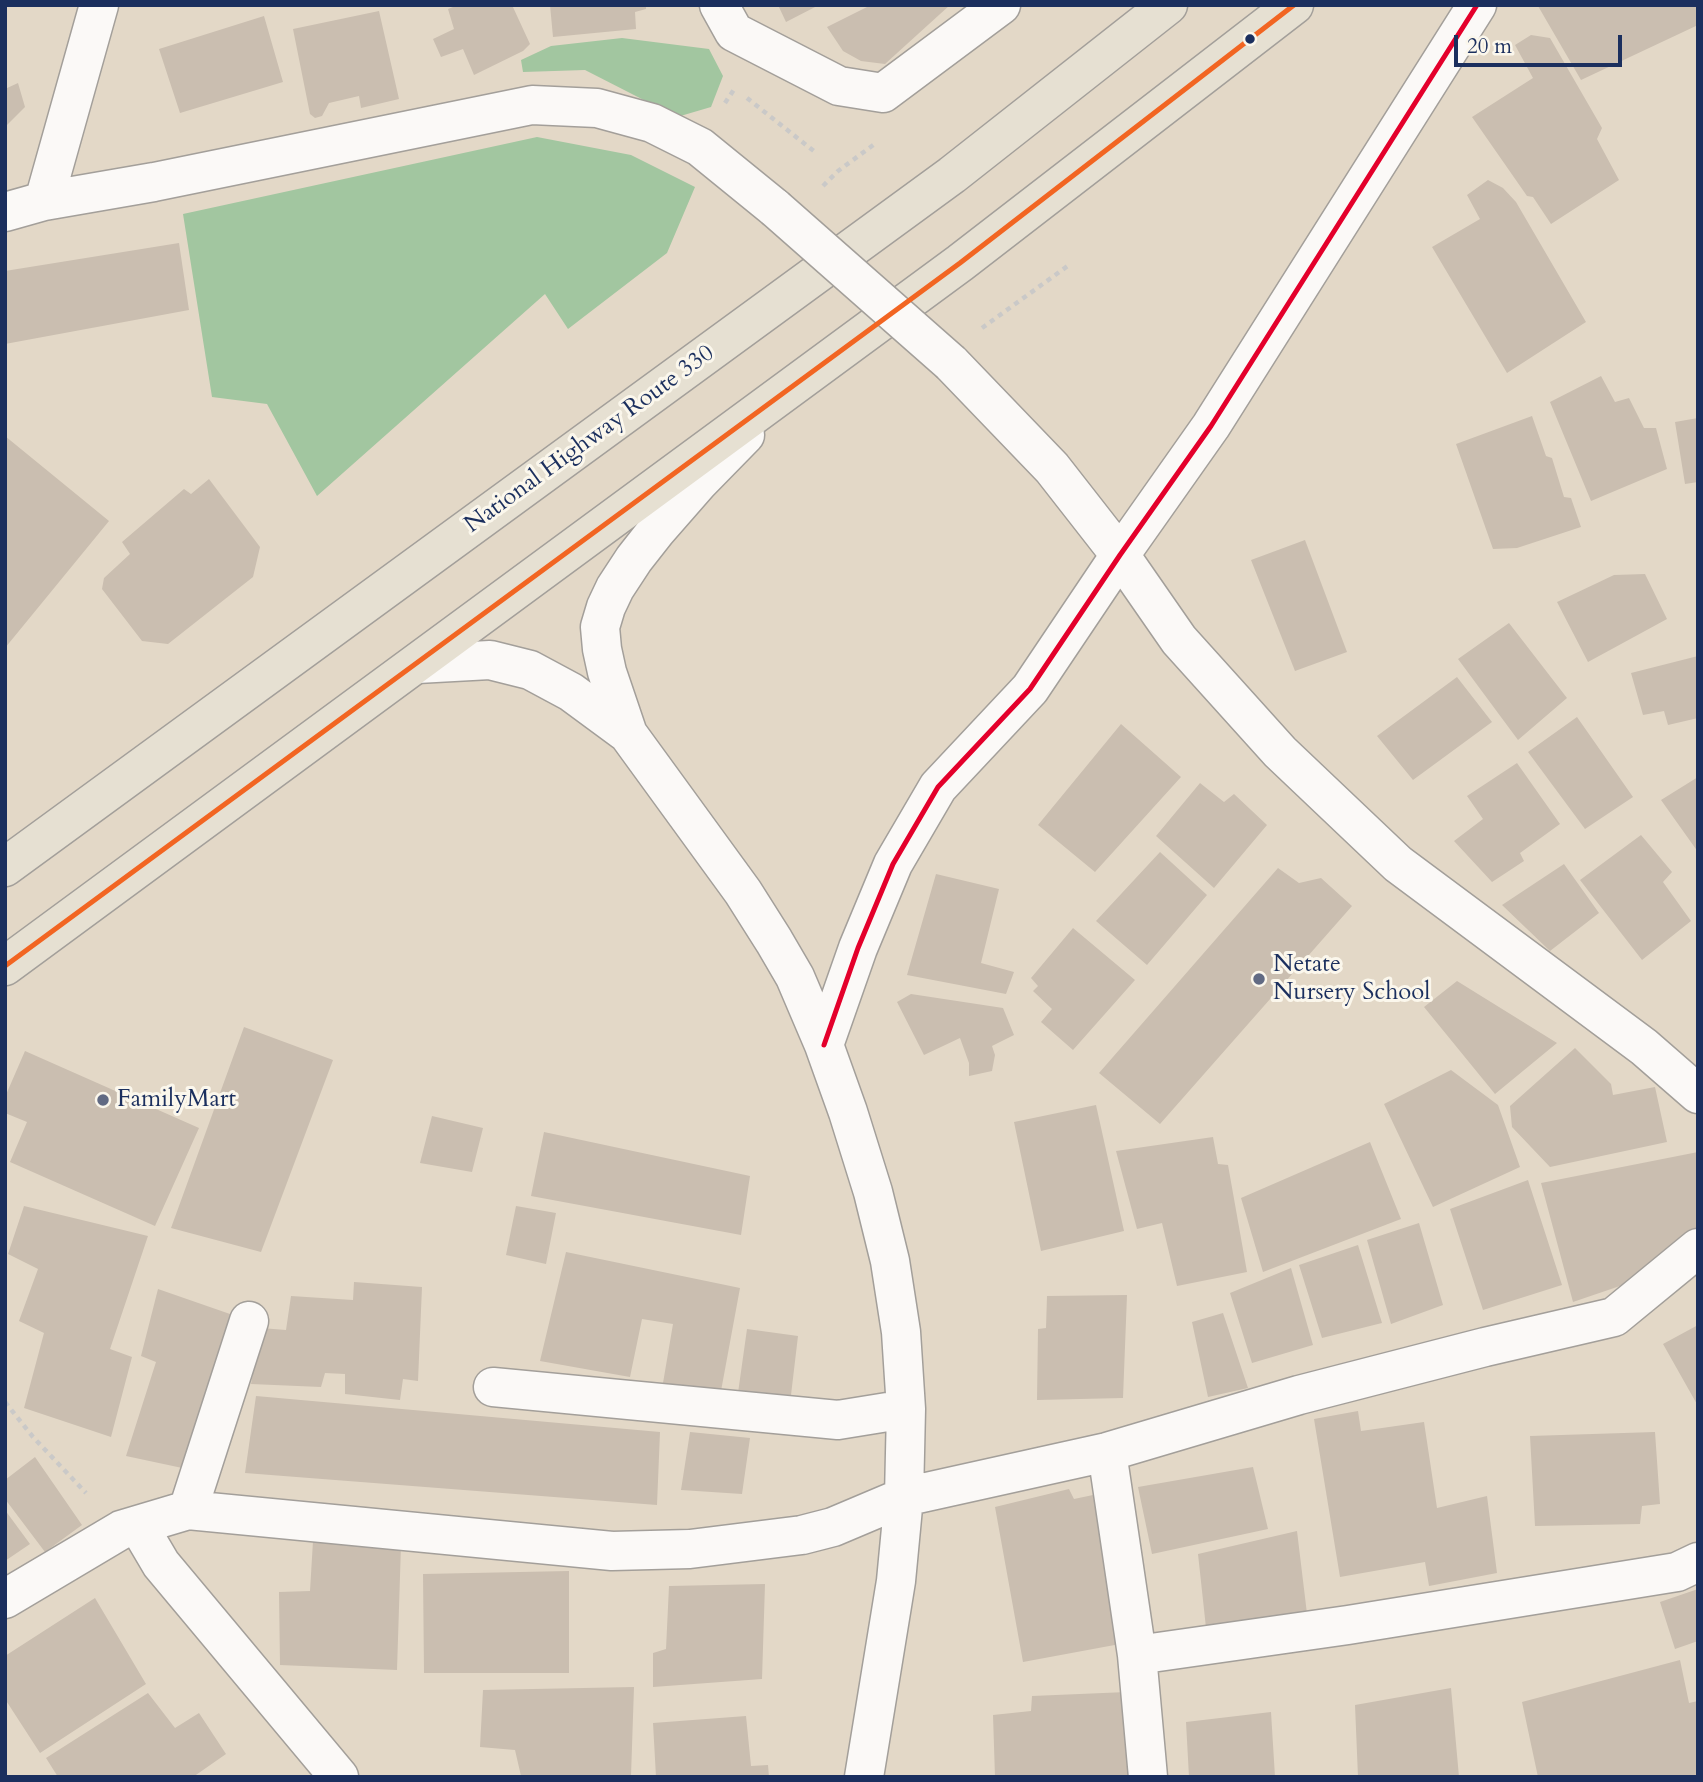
<!DOCTYPE html>
<html>
<head>
<meta charset="utf-8">
<style>
  body { margin:0 }
  #map { position:relative; width:1703px; height:1782px; overflow:hidden; background:#e3d8c7; font-family:Cardo,serif }
  canvas { display:block }
  .frame { position:absolute; inset:0; border:7px solid #1b2f5e; pointer-events:none }
  .scale { position:absolute; left:1454px; top:35px; width:168px; height:32px; box-sizing:border-box; border:4px solid #1b2f5e; border-top:0; padding-left:9px; font-size:21px; line-height:24px; white-space:nowrap; color:#1b2f5e; -webkit-text-stroke:5px #fbf7ec; paint-order:stroke }
</style>
</head>
<body>
<div id="map">
<canvas width="1703" height="1782"></canvas>
<div class="frame"></div>
<div class="scale">20 m</div>
</div>
<script>
const ctx = document.querySelector('canvas').getContext('2d');
ctx.lineJoin = 'round';
function paint(path, color) {
  ctx.fillStyle = color;
  ctx.fill(path, 'evenodd');
}
function poly(rows) {
  const path = new Path2D();
  for (const r of rows) {
    path.moveTo(r[0], r[1]);
    for (let i = 2; i < r.length; i += 2) path.lineTo(r[i], r[i + 1]);
  }
  return path;
}
function strokePath(path, color, width, dash) {
  ctx.strokeStyle = color;
  ctx.lineWidth = width;
  ctx.lineCap = dash ? 'butt' : 'round';
  ctx.setLineDash(dash || []);
  ctx.stroke(path);
}
function label(font, color, halo, rows, align = 'center') {
  ctx.font = font + ' Cardo,serif';
  ctx.lineWidth = 6;
  ctx.setLineDash([]);
  ctx.textBaseline = 'middle';
  ctx.strokeStyle = halo;
  ctx.fillStyle = color;
  for (const [text, x, y, turn = 0] of rows) {
    ctx.save();
    ctx.translate(x, y);
    ctx.rotate((+turn || 0) * Math.PI / 180);
    ctx.textAlign = isNaN(turn) ? turn : align;
    if (halo) ctx.strokeText(text, 0, 0);
    ctx.fillText(text, 0, 0);
    ctx.restore();
  }
}
paint(poly([
  [622,38,709,49,723,76,711,107,677,117,585,70,523,72,521,60,551,46],
  [537,137,631,155,695,187,667,253,568,329,545,294,317,496,267,404,212,397,183,214]
]), '#a2c6a0');
paint(poly([
  [458,5,512,5,530,44,523,51,474,75,463,49,441,57,433,39,454,29,448,9],
  [550,5,646,5,646,9,635,12,636,29,553,37],
  [778,5,819,5,786,22],
  [871,5,950,5,885,64,861,61,843,51,827,27],
  [1539,5,1698,5,1698,25,1581,80,1538,6],
  [379,11,399,99,361,108,359,96,329,103,322,116,315,118,310,114,293,29],
  [264,16,283,82,180,113,159,49],
  [1531,35,1550,38,1602,128,1597,139,1619,180,1551,224,1533,197,1527,196,1472,117,1533,78,1515,45],
  [18,83,25,107,5,127,5,89],
  [1488,180,1503,188,1516,202,1586,322,1507,373,1432,247,1480,219,1467,195],
  [179,243,189,310,5,344,5,271],
  [1601,376,1615,402,1629,398,1644,428,1656,428,1667,469,1591,501,1550,402],
  [1532,416,1546,456,1552,458,1564,497,1571,498,1581,527,1517,548,1493,549,1456,444],
  [1698,418,1698,482,1685,484,1675,422],
  [5,436,109,521,5,648],
  [209,479,260,547,253,577,168,644,142,641,102,589,104,578,130,554,122,542,184,489,191,494],
  [1305,540,1347,652,1295,671,1251,560],
  [1645,574,1667,619,1588,662,1557,602,1614,575],
  [1509,623,1567,698,1518,740,1458,659],
  [1698,656,1698,718,1668,725,1664,711,1643,715,1631,673],
  [1457,677,1492,722,1413,780,1377,736],
  [1577,717,1633,797,1585,829,1528,752],
  [1121,724,1181,777,1095,872,1038,825],
  [1517,763,1560,824,1520,853,1524,861,1492,882,1454,841,1483,819,1467,796],
  [1698,777,1698,852,1661,800],
  [1200,783,1224,802,1234,794,1267,825,1214,888,1156,836],
  [1641,835,1672,872,1663,882,1691,921,1642,960,1580,880],
  [1160,852,1207,895,1147,965,1096,921],
  [1564,864,1599,913,1550,951,1502,905],
  [1278,868,1299,883,1321,878,1352,906,1160,1124,1099,1073],
  [936,874,999,889,981,963,1014,972,1006,994,907,975],
  [1073,928,1135,980,1073,1050,1041,1022,1052,1009,1033,991,1038,986,1031,978],
  [1457,981,1557,1043,1495,1094,1424,1007],
  [911,994,1003,1008,1014,1035,992,1046,995,1055,992,1071,969,1076,969,1063,960,1038,924,1055,897,1002],
  [244,1027,333,1060,261,1252,171,1228],
  [1575,1048,1611,1084,1613,1095,1655,1087,1667,1142,1550,1167,1512,1127,1510,1106],
  [25,1051,199,1128,155,1226,10,1162,27,1122,5,1113,5,1097],
  [1451,1070,1498,1105,1520,1167,1433,1207,1384,1104],
  [1096,1105,1124,1231,1041,1251,1014,1122],
  [432,1116,483,1128,472,1172,420,1163],
  [544,1132,750,1176,741,1235,531,1196],
  [1213,1137,1218,1164,1228,1165,1247,1272,1177,1286,1162,1223,1137,1229,1116,1151],
  [1370,1142,1401,1219,1263,1272,1241,1198],
  [1698,1152,1698,1226,1655,1274,1573,1302,1541,1183],
  [1528,1180,1562,1285,1483,1310,1450,1209],
  [24,1206,148,1236,110,1349,132,1357,111,1437,24,1408,44,1333,19,1321,38,1269,8,1254],
  [516,1206,556,1213,546,1264,506,1255],
  [1419,1223,1443,1305,1391,1324,1367,1240],
  [1358,1245,1382,1323,1322,1338,1299,1265],
  [566,1252,740,1288,721,1391,663,1383,673,1324,642,1319,630,1377,540,1361],
  [1291,1268,1313,1345,1252,1363,1230,1293],
  [354,1282,422,1287,418,1381,403,1379,400,1400,345,1394,345,1374,325,1373,321,1387,251,1384,261,1328,286,1330,291,1296,353,1300],
  [158,1289,230,1314,187,1469,126,1456,156,1362,141,1356],
  [1127,1295,1123,1398,1037,1400,1038,1329,1046,1328,1047,1296],
  [1223,1313,1248,1388,1208,1397,1192,1322],
  [1698,1325,1698,1406,1663,1344],
  [747,1329,798,1336,791,1395,738,1393],
  [256,1396,660,1432,657,1505,245,1473],
  [1358,1411,1361,1431,1424,1422,1437,1508,1487,1496,1497,1573,1429,1586,1425,1562,1340,1577,1314,1419],
  [690,1432,750,1438,742,1494,681,1490],
  [1655,1432,1660,1504,1642,1506,1640,1524,1535,1526,1530,1436],
  [35,1457,82,1525,45,1552,5,1499,5,1480],
  [1253,1467,1268,1529,1152,1554,1138,1487],
  [1069,1489,1074,1499,1093,1495,1120,1644,1023,1662,995,1507],
  [5,1510,30,1544,5,1561],
  [1297,1531,1308,1622,1207,1637,1198,1554],
  [313,1541,401,1545,397,1670,280,1665,279,1592,310,1591],
  [569,1571,569,1673,424,1673,423,1574],
  [765,1584,762,1679,653,1687,653,1653,666,1649,669,1586],
  [1698,1589,1698,1641,1675,1649,1660,1602],
  [95,1598,146,1684,40,1753,5,1699,5,1656],
  [1680,1660,1689,1703,1698,1701,1698,1777,1538,1777,1522,1702],
  [634,1687,631,1776,521,1776,515,1750,480,1747,483,1690],
  [1451,1688,1459,1777,1358,1777,1355,1705],
  [1127,1692,1134,1777,995,1777,993,1715,1031,1711,1032,1696],
  [148,1693,175,1728,199,1713,226,1754,193,1777,58,1777,46,1758],
  [1271,1712,1275,1777,1189,1777,1186,1722],
  [746,1716,751,1766,768,1765,769,1777,656,1777,653,1723]
]), '#cabeb0');
const minor = poly([
  [719,5,734,32,839,86,883,93,1001,5],
  [44,201,99,5],
  [5,212,44,201,154,182,532,105,597,108,652,123,700,147,775,208],
  [951,363,1052,468,1120,555,1179,640,1280,752,1398,864,1644,1047,1698,1094],
  [417,664,490,660,530,670,571,692,628,734,743,892,774,941,795,977,824,1045,848,1112,873,1192,890,1261,901,1332,906,1409,904,1497,896,1581,864,1777],
  [628,734,607,672,602,649,600,627,606,607,615,588,634,559,656,531,698,483,745,435],
  [824,1045,858,948,893,864,938,787,1030,689,1120,555,1211,426,1477,5],
  [493,1387,838,1420,906,1409],
  [1107,1452,1137,1655,1148,1777],
  [188,1510,249,1321],
  [138,1525,161,1564,339,1777],
  [5,1599,121,1530,188,1510,612,1551,690,1549,802,1535,833,1527,904,1497,1107,1452,1299,1395,1485,1347,1614,1317,1698,1248],
  [1137,1655,1348,1625,1677,1572,1698,1562]
]);
const highway = poly([
  [5,867,952,175,1168,5],
  [5,966,960,263,1294,5]
]);
strokePath(minor, '#a39f9a', 41);
strokePath(highway, '#a39f9a', 41);
strokePath(poly([
  [747,98,815,152],
  [725,103,735,88],
  [823,186,838,171,876,143],
  [982,328,1069,265],
  [5,1402,33,1437,86,1493]
]), '#cac9c8', 4.5, [5, 5]);
strokePath(minor, '#fbf9f7', 38);
strokePath(highway, '#e6e0d2', 38);
const minorBridge = poly([
  [775,208,951,363]
]);
strokePath(minorBridge, '#a39f9a', 41, []);
strokePath(minorBridge, '#fbf9f7', 38);
strokePath(poly([
  [5,966,960,263,1294,5]
]), '#f26522', 5);
strokePath(poly([
  [824,1045,858,948,893,864,938,787,1030,689,1120,555,1211,426,1477,5]
]), '#e4002b', 5);
for (const [x, y, r, color] of [
  [1250,39,6,"#1b2f5e"],
  [1259,979,7,"#616a83"],
  [103,1100,7,"#616a83"]
]) {
  const dot = new Path2D();
  dot.arc(x, y, r, 0, 2 * Math.PI);
  ctx.fillStyle = color;
  ctx.fill(dot);
  strokePath(dot, '#fbf7ec', 2.5);
}
label('24px', '#1b2f5e', '#fbf7ec', [
  ["National Highway Route 330",590,440,-36]
]);
label('24px', '#1b2f5e', '#fbf7ec', [
  ["Netate",1273,965],
  ["Nursery School",1273,993],
  ["FamilyMart",117,1100]
], 'left');
</script>
</body>
</html>
